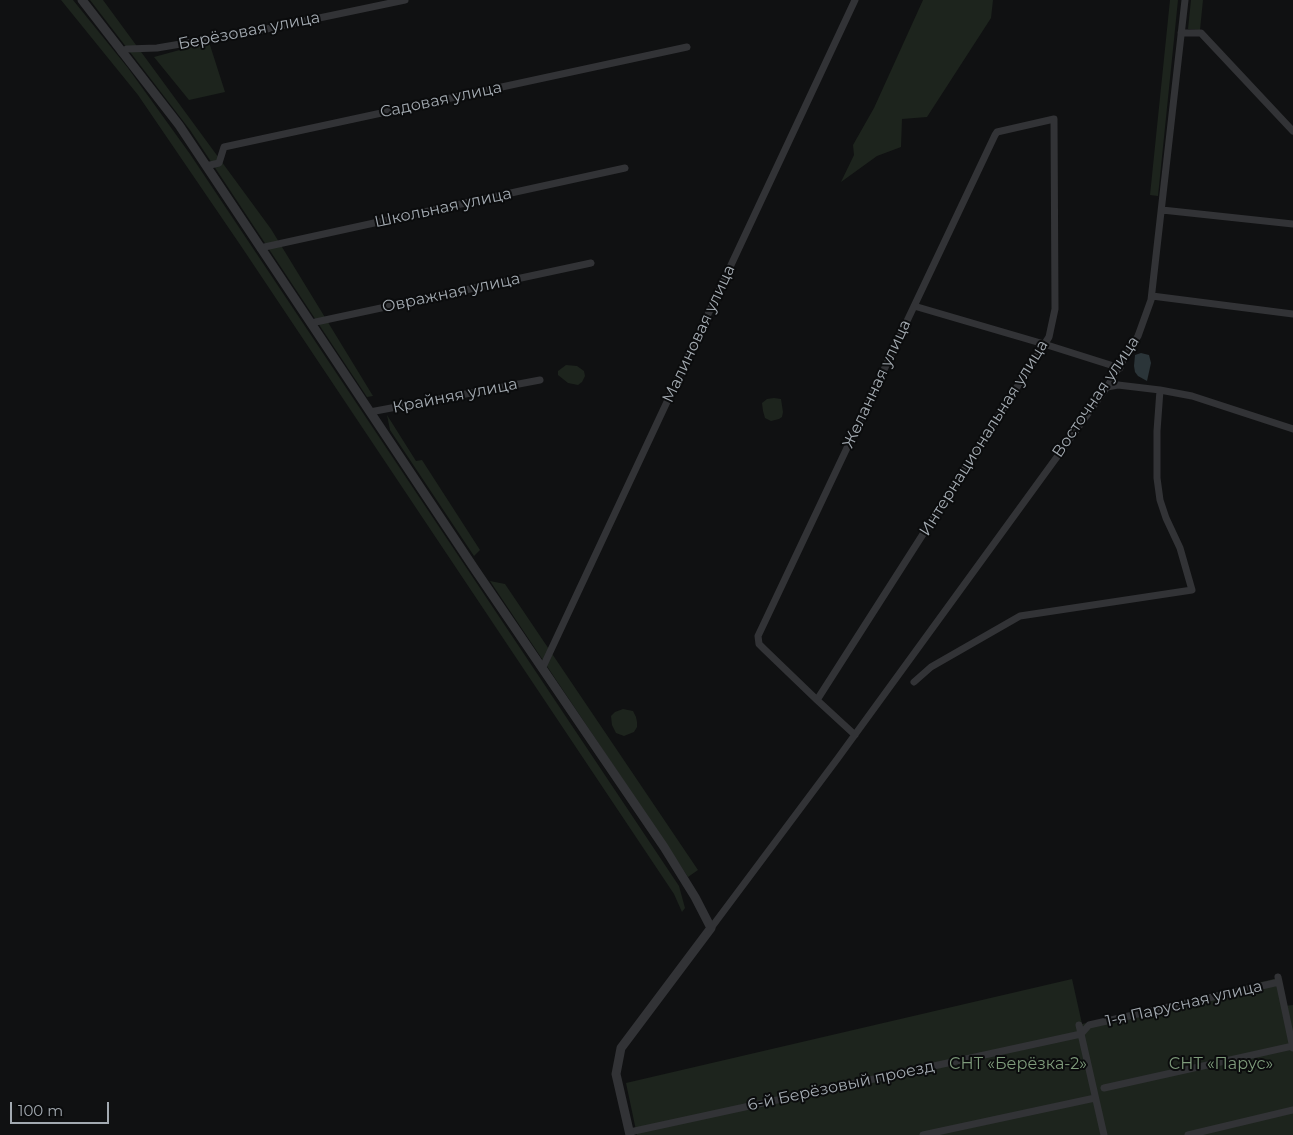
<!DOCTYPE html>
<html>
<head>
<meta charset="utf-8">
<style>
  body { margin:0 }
  #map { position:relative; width:1293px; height:1135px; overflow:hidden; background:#101112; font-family:Montserrat,sans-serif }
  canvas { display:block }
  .scale { position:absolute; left:10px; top:1102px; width:99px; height:22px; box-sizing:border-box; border:2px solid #a3aab1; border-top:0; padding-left:6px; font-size:15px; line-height:18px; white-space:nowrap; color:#a3aab1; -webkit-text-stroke:4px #0b0c0d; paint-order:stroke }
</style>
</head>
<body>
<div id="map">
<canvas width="1293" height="1135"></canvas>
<div class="scale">100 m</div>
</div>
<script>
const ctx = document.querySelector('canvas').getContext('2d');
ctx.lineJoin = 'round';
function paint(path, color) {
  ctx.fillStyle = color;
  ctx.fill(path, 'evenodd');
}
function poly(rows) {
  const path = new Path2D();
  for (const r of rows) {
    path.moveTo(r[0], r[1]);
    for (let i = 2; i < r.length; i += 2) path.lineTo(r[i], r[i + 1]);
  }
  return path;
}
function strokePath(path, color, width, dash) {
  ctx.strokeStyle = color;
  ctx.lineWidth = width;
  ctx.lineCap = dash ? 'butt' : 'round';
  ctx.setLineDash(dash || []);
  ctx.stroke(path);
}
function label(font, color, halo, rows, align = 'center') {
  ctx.font = font + ' Montserrat,sans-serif';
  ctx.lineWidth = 4;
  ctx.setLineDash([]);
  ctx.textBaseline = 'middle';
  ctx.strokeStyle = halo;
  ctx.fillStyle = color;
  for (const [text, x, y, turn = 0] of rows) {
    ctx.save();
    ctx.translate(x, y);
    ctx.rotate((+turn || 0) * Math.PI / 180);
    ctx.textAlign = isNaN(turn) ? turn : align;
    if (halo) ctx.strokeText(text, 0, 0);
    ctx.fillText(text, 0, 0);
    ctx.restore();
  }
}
paint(poly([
  [61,0,73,0,128,68,190,154,679,886,685,908,682,912,674,894,241,246,138,95],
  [90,0,103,0,271,229,373,396,367,397,190,130],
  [923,0,993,0,991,18,927,117,902,119,901,147,877,156,841,182,854,155,853,145,874,108],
  [1170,0,1178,0,1158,196,1150,195],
  [1191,0,1203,0,1200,30,1188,29],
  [209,42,225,92,189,100,154,57],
  [566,365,577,366,584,371,585,376,582,382,578,385,568,383,558,375,558,371],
  [774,398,781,399,783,412,782,417,779,419,771,421,765,418,763,411,762,403,767,399],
  [387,415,416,461,422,460,480,550,474,556,390,430],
  [490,581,505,584,698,870,688,877],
  [623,709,633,711,636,717,637,722,637,727,634,732,624,736,616,733,612,725,611,716,615,712],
  [1278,978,1284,1006,1293,1005,1293,1135,637,1135,626,1083,1072,979,1082,1024]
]), '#1d241d');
paint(poly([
  [1141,353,1149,355,1151,363,1147,381,1138,376,1135,372,1134,366,1135,355]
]), '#2b3539');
strokePath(poly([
  [1181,33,1201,33,1293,131],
  [121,52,127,49,157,48,257,31,405,0],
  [206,166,219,163,224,147,687,47],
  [1162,210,1293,224],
  [260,248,625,168],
  [1152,296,1293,314],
  [914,306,1044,344,1120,368],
  [311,323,591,263],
  [1107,387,1118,385,1160,390,1192,396,1293,429],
  [370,412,540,380],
  [542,669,855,0],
  [914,682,931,667,1020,616,1192,590,1180,548,1166,518,1160,500,1157,478,1157,431,1160,390],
  [817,700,1049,337,1055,309,1054,119,997,132,995,135,758,636,759,644,764,649,817,700,855,735],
  [711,928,838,758,1062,450,1107,387,1138,336,1151,300,1185,0],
  [1278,977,1293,1048],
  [1079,1025,1104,1135],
  [1104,1088,1293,1046],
  [630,1132,1081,1034,1089,1025,1279,982],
  [923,1135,1095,1098],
  [1188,1135,1293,1110]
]), '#323336', 7);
strokePath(poly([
  [82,0,179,125,474,568,664,847,695,897,711,928,621,1048,616,1074,630,1135]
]), '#323336', 9);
label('16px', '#a3aab1', '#0b0c0d', [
  ["Берёзовая улица",249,31,-11],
  ["Садовая улица",441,100,-12],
  ["Школьная улица",443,208,-12],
  ["Овражная улица",451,293,-12],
  ["Малиновая улица",699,334,-65],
  ["Желанная улица",877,384,-65],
  ["Крайняя улица",455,396,-11],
  ["Восточная улица",1096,397,-56],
  ["Интернациональная улица",984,438,-58],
  ["1-я Парусная улица",1184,1004,-13],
  ["6-й Берёзовый проезд",841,1086,-12]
]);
label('16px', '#7e9b7b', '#0b0c0d', [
  ["СНТ «Берёзка-2»",1018,1064],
  ["СНТ «Парус»",1221,1064]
]);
</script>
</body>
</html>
